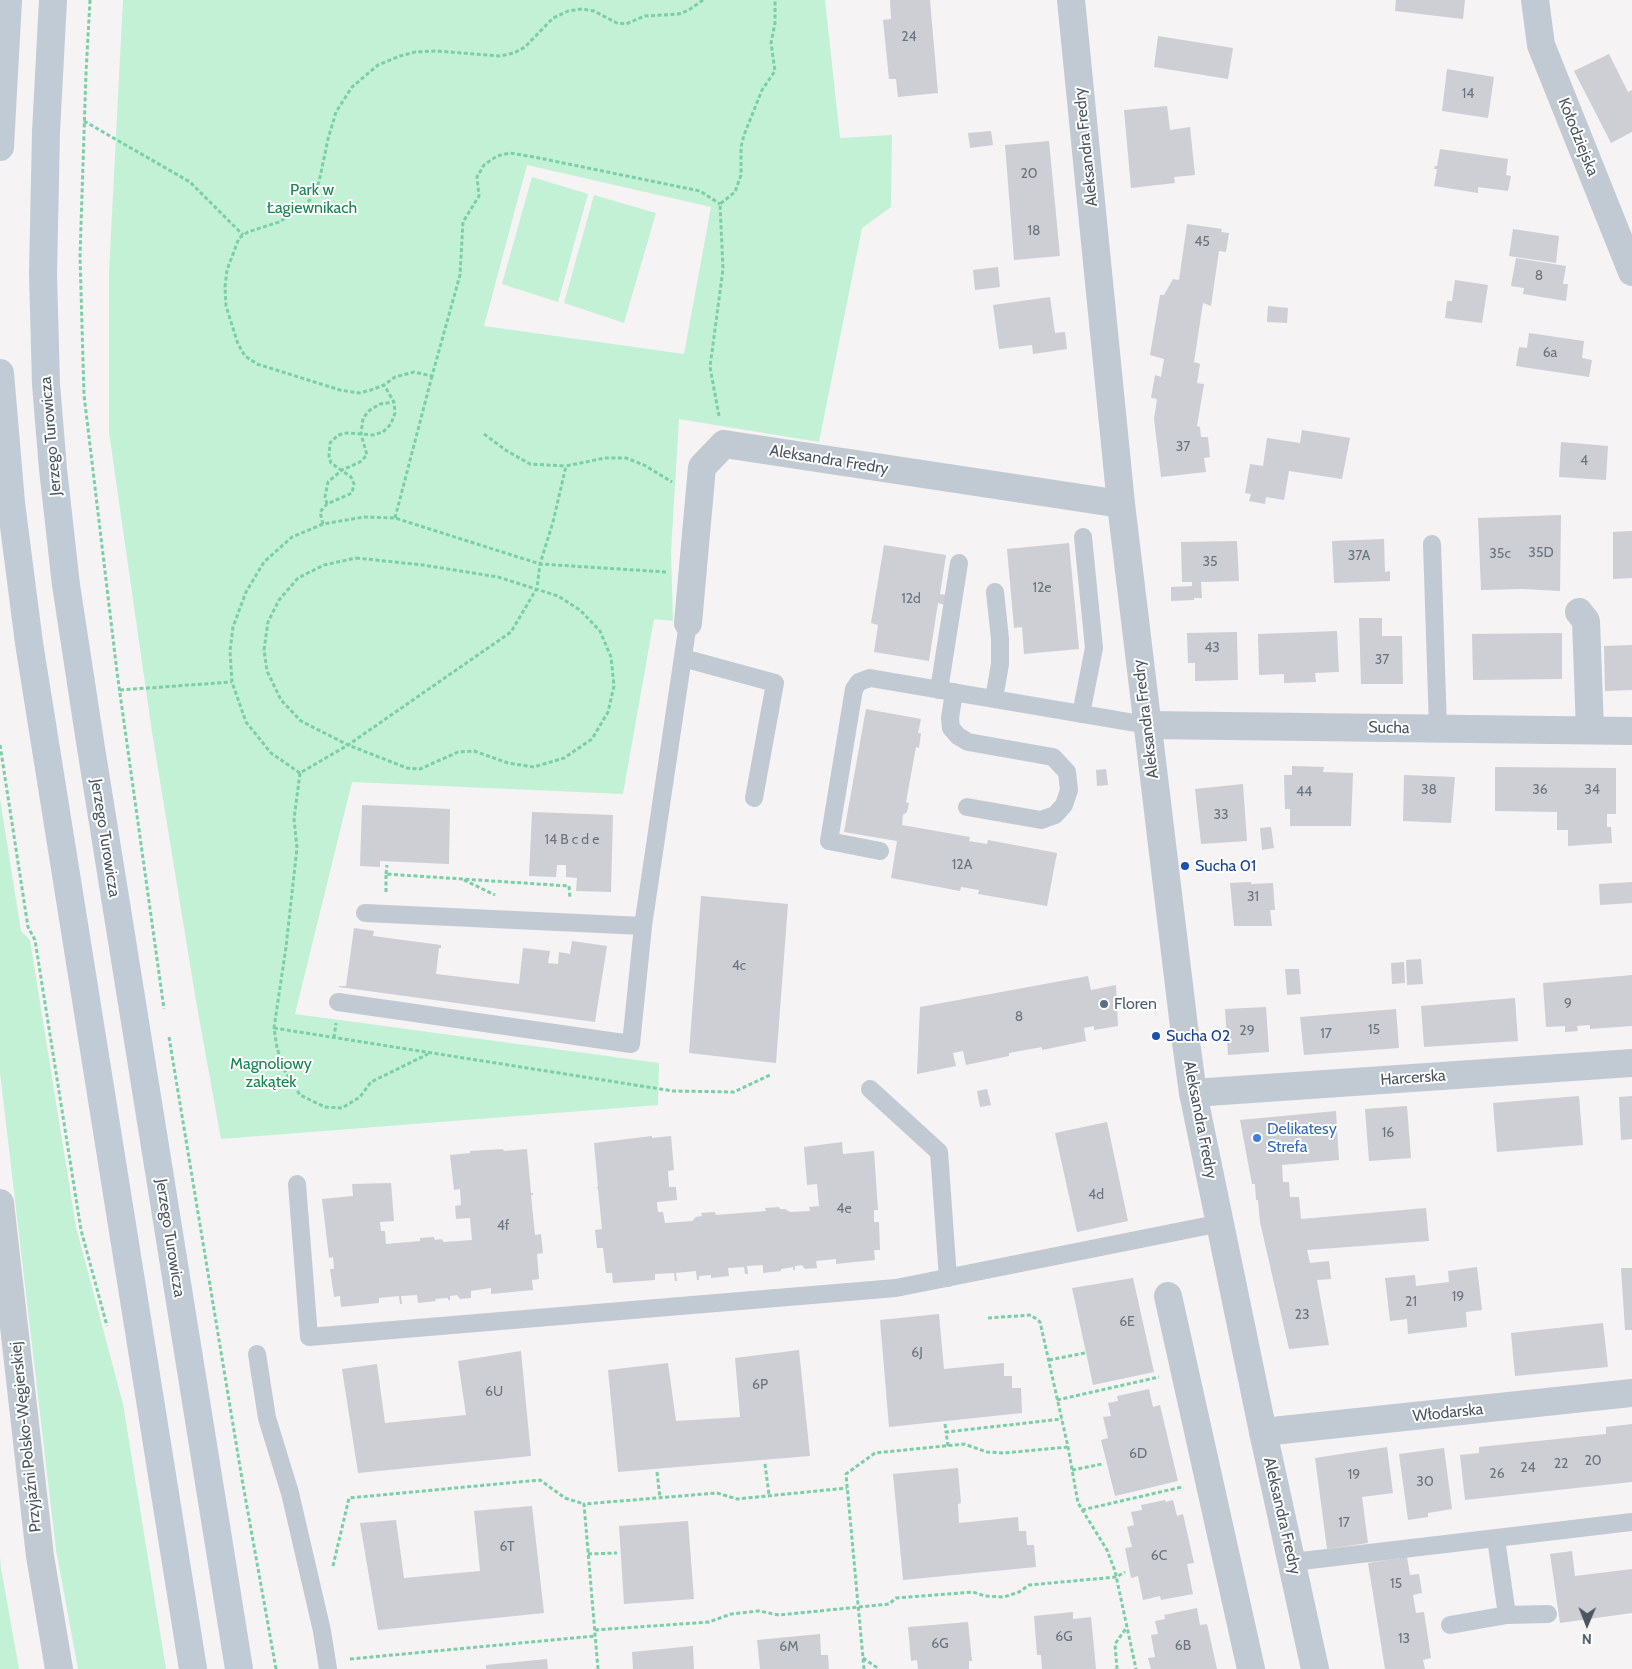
<!DOCTYPE html>
<html>
<head>
<meta charset="utf-8">
<style>
  body { margin:0 }
  #map { position:relative; width:1632px; height:1669px; overflow:hidden; background:#f5f3f3; font-family:Cabin,sans-serif }
  canvas { display:block }
  .north { position:absolute; left:1562px; top:1599px; width:50px; height:50px; -webkit-text-stroke:4px #fff; paint-order:stroke; rotate:181deg; font-size:14px; font-weight:700; line-height:20px; text-align:center; color:#4a5661 }
  .north::after { content:''; display:block; margin:auto; width:18px; height:22px; background:#4a5661; clip-path:polygon(50% 0,100% 100%,50% 72%,0 100%) }
</style>
</head>
<body>
<div id="map">
<canvas width="1632" height="1669"></canvas>
<div class="north">N</div>
</div>
<script>
const ctx = document.querySelector('canvas').getContext('2d');
ctx.lineJoin = 'round';
function paint(path, color) {
  ctx.fillStyle = color;
  ctx.fill(path, 'evenodd');
}
function poly(rows) {
  const path = new Path2D();
  for (const r of rows) {
    path.moveTo(r[0], r[1]);
    for (let i = 2; i < r.length; i += 2) path.lineTo(r[i], r[i + 1]);
  }
  return path;
}
function strokePath(path, color, width, dash) {
  ctx.strokeStyle = color;
  ctx.lineWidth = width;
  ctx.lineCap = dash ? 'butt' : 'round';
  ctx.setLineDash(dash || []);
  ctx.stroke(path);
}
function label(font, color, halo, rows, align = 'center') {
  ctx.font = font + ' Cabin,sans-serif';
  ctx.lineWidth = 4;
  ctx.setLineDash([]);
  ctx.textBaseline = 'middle';
  ctx.strokeStyle = halo;
  ctx.fillStyle = color;
  for (const [text, x, y, turn = 0] of rows) {
    ctx.save();
    ctx.translate(x, y);
    ctx.rotate((+turn || 0) * Math.PI / 180);
    ctx.textAlign = isNaN(turn) ? turn : align;
    if (halo) ctx.strokeText(text, 0, 0);
    ctx.fillText(text, 0, 0);
    ctx.restore();
  }
}
paint(poly([
  [123,0,825,0,840,138,892,135,891,207,862,228,819,442,679,419,671,551,673,621,654,619,623,794,352,782,295,1014,659,1063,658,1105,221,1139,196,1001,152,732,109,432,109,272],
  [527,165,711,207,684,354,484,326],
  [532,177,588,194,558,302,502,284],
  [594,195,656,213,624,323,564,303],
  [0,799,21,931,30,940,76,1227,123,1404,166,1669,78,1669,56,1550,0,1072],
  [0,1557,1,1568,19,1669,0,1669]
]), '#c3f1d5');
paint(poly([
  [890,0,930,0,938,93,898,97,896,79,889,79,883,20,891,19],
  [1396,0,1465,0,1463,19,1395,11],
  [1158,36,1233,48,1228,79,1154,67],
  [1609,54,1628,92,1632,90,1632,132,1611,143,1574,71],
  [1447,69,1494,77,1488,118,1442,111],
  [1167,106,1170,130,1190,127,1195,175,1174,177,1175,183,1131,188,1124,110],
  [991,131,993,145,970,148,968,133],
  [1049,141,1060,256,1014,260,1005,145],
  [1440,149,1508,159,1506,175,1511,176,1508,191,1478,187,1478,193,1434,186,1437,169,1434,169,1435,166,1437,166],
  [1187,224,1222,229,1221,232,1229,233,1226,252,1219,251,1211,306,1203,303,1194,362,1200,364,1197,383,1204,384,1197,426,1200,427,1201,437,1208,437,1210,457,1204,458,1206,472,1161,477,1154,419,1157,399,1151,398,1155,375,1161,377,1164,359,1150,355,1160,295,1164,295,1173,279,1179,280],
  [1513,229,1559,236,1556,263,1509,256],
  [1516,258,1566,266,1563,284,1568,284,1566,301,1523,294,1524,288,1511,286],
  [998,267,1000,287,975,290,973,270],
  [1455,280,1488,285,1482,323,1445,318,1447,301,1452,301],
  [1050,297,1055,333,1065,332,1067,349,1033,354,1032,345,999,349,993,305],
  [1268,306,1288,308,1287,323,1267,322],
  [1529,333,1584,341,1582,358,1592,360,1589,377,1516,366,1519,347,1527,348],
  [1302,430,1350,438,1342,479,1289,471,1284,500,1266,497,1265,504,1249,501,1251,494,1245,493,1250,464,1263,466,1267,438,1300,443],
  [1561,442,1608,446,1606,480,1559,477],
  [1561,515,1560,591,1523,589,1481,590,1478,518],
  [1632,531,1632,578,1613,579,1613,532],
  [1384,539,1385,572,1390,571,1390,581,1334,583,1332,541],
  [1237,541,1239,581,1201,582,1202,598,1194,598,1194,600,1171,601,1171,587,1192,586,1192,582,1182,582,1181,542],
  [1069,543,1079,649,1024,654,1022,627,1014,628,1007,549],
  [884,545,946,555,940,594,947,595,945,605,938,603,929,661,874,652,878,625,871,623],
  [1359,618,1382,618,1382,636,1402,636,1403,684,1361,684],
  [1337,631,1339,672,1315,673,1316,682,1284,683,1284,674,1259,675,1258,634],
  [1237,632,1238,680,1195,681,1195,663,1188,663,1187,633],
  [1562,633,1562,679,1473,680,1472,634],
  [1632,645,1632,690,1605,691,1604,646],
  [866,709,921,719,918,733,921,733,919,748,916,747,906,802,909,803,907,812,903,815,902,825,970,837,969,841,987,844,988,840,1057,853,1047,906,978,894,979,890,961,887,960,891,891,878,897,841,844,832],
  [1292,766,1324,767,1323,772,1353,773,1351,826,1290,826,1290,809,1285,809,1284,775,1292,775],
  [1495,767,1616,768,1616,814,1607,814,1607,827,1611,827,1612,843,1568,846,1568,830,1557,830,1557,812,1495,811],
  [1106,769,1108,785,1097,786,1096,770],
  [1404,775,1455,777,1451,823,1403,821],
  [1243,784,1247,841,1201,844,1195,789],
  [362,805,450,809,449,864,380,861,380,867,360,866],
  [532,812,613,815,611,892,576,891,577,878,566,877,566,865,557,865,556,877,529,876],
  [1271,827,1274,848,1262,850,1260,828],
  [1251,882,1251,884,1273,883,1275,910,1270,910,1272,926,1234,926,1230,883],
  [1632,882,1632,903,1600,905,1599,884],
  [701,896,788,904,776,1063,689,1053],
  [354,928,374,931,373,936,441,945,441,948,439,948,436,974,519,984,523,948,550,951,548,963,558,964,559,952,570,954,572,941,607,946,595,1022,339,987,339,986,346,986],
  [1421,959,1423,984,1407,985,1406,960],
  [1404,962,1405,983,1392,984,1391,963],
  [1285,969,1299,969,1301,994,1287,995],
  [1632,975,1632,1026,1590,1029,1590,1025,1577,1026,1578,1031,1565,1032,1565,1026,1546,1027,1543,983],
  [1088,976,1091,990,1116,985,1118,1026,1094,1030,1094,1026,1084,1028,1086,1041,1042,1050,1042,1047,1009,1053,1009,1056,966,1065,963,1051,953,1053,956,1066,917,1074,920,1007],
  [1515,998,1518,1041,1424,1047,1421,1006],
  [1266,1007,1269,1052,1228,1055,1225,1009],
  [1396,1009,1399,1048,1304,1055,1300,1017],
  [987,1089,991,1105,980,1107,977,1091],
  [1579,1096,1583,1145,1497,1152,1493,1103],
  [1632,1096,1632,1139,1621,1140,1619,1097],
  [1407,1106,1411,1158,1369,1161,1365,1109],
  [1336,1111,1339,1160,1282,1165,1283,1182,1289,1182,1290,1197,1299,1197,1301,1219,1426,1208,1429,1241,1307,1250,1310,1263,1329,1261,1331,1279,1317,1280,1329,1345,1289,1349,1260,1222,1258,1200,1256,1200,1255,1184,1252,1184,1240,1120],
  [1107,1122,1128,1221,1077,1232,1055,1133],
  [652,1136,652,1138,671,1136,674,1170,668,1171,669,1187,676,1187,677,1200,657,1202,658,1212,663,1212,665,1223,692,1221,696,1217,702,1216,701,1213,715,1212,716,1215,766,1211,765,1208,779,1207,780,1209,785,1209,790,1212,810,1211,809,1207,819,1206,817,1184,807,1185,804,1147,842,1142,843,1154,874,1151,878,1210,874,1210,874,1222,879,1222,880,1250,874,1250,875,1260,836,1264,836,1259,816,1261,817,1268,805,1269,802,1265,795,1266,795,1270,793,1270,793,1267,781,1269,781,1271,763,1273,763,1265,747,1266,748,1274,745,1274,744,1267,728,1268,729,1276,711,1278,711,1275,699,1276,699,1280,697,1280,696,1271,676,1273,677,1281,675,1281,674,1273,655,1274,655,1280,613,1283,612,1273,606,1273,603,1248,597,1248,595,1230,602,1229,598,1189,596,1187,598,1187,594,1143],
  [503,1149,504,1151,527,1149,531,1193,533,1193,533,1195,531,1195,535,1235,541,1234,543,1253,537,1254,539,1279,532,1280,533,1290,491,1294,491,1288,471,1291,471,1298,460,1299,457,1295,450,1296,450,1300,448,1300,448,1298,435,1299,436,1301,418,1303,417,1295,401,1296,402,1304,400,1304,399,1296,379,1298,379,1303,341,1307,340,1296,334,1297,330,1269,334,1269,333,1257,329,1258,322,1199,353,1196,352,1184,391,1183,394,1221,380,1222,381,1231,385,1231,386,1244,420,1241,420,1238,434,1237,435,1240,441,1239,444,1242,472,1240,470,1218,456,1219,455,1206,461,1205,460,1189,454,1190,450,1155,470,1153,470,1151],
  [1477,1267,1482,1310,1466,1312,1467,1327,1408,1334,1407,1319,1390,1321,1385,1278,1415,1275,1416,1286,1449,1282,1448,1271],
  [1621,1268,1632,1268,1632,1330,1625,1330],
  [1133,1278,1154,1372,1093,1385,1072,1288],
  [939,1314,944,1369,1004,1363,1004,1376,1012,1376,1012,1388,1021,1388,1022,1413,889,1427,880,1320],
  [1603,1323,1608,1367,1515,1376,1511,1333],
  [799,1350,810,1456,618,1472,608,1370,668,1363,676,1421,740,1417,735,1358],
  [521,1351,531,1456,358,1473,342,1369,377,1364,385,1423,466,1415,458,1361],
  [1149,1389,1153,1407,1160,1405,1178,1481,1115,1496,1101,1440,1108,1438,1103,1417,1111,1416,1108,1403,1118,1401,1117,1396],
  [1632,1424,1632,1482,1465,1500,1460,1455,1479,1453,1479,1447,1606,1434,1606,1427],
  [1387,1447,1393,1493,1362,1497,1368,1543,1327,1549,1315,1458],
  [1444,1448,1452,1509,1428,1513,1428,1517,1408,1520,1399,1454],
  [958,1468,961,1503,958,1504,959,1523,1018,1517,1019,1531,1026,1531,1027,1545,1034,1545,1036,1567,903,1580,893,1474],
  [1165,1500,1166,1502,1173,1500,1177,1516,1183,1514,1194,1563,1187,1564,1193,1594,1161,1600,1160,1596,1143,1600,1138,1576,1131,1578,1125,1548,1132,1547,1127,1527,1134,1525,1131,1512,1142,1510,1141,1505],
  [532,1506,544,1613,378,1630,360,1523,396,1520,404,1578,480,1571,474,1511],
  [688,1521,694,1599,624,1604,619,1526],
  [1572,1551,1575,1576,1632,1569,1632,1613,1560,1623,1550,1554],
  [1407,1557,1410,1575,1419,1574,1422,1593,1413,1595,1416,1613,1424,1612,1431,1658,1423,1660,1425,1669,1385,1669,1368,1563],
  [1197,1608,1200,1625,1207,1624,1217,1669,1151,1669,1148,1658,1155,1657,1151,1635,1158,1634,1155,1621,1165,1619,1164,1615],
  [1073,1612,1073,1619,1091,1617,1096,1669,1042,1669,1041,1655,1037,1655,1034,1616],
  [968,1622,972,1661,969,1661,969,1669,918,1669,917,1660,911,1661,908,1627],
  [820,1634,821,1655,828,1655,829,1669,760,1669,757,1640],
  [693,1646,694,1669,633,1669,632,1652],
  [547,1659,548,1669,486,1669,486,1665]
]), '#cdcfd5');
strokePath(poly([
  [90,0,86,73,80,256,84,395,117,672,164,1009],
  [703,0,689,10,679,14,645,16,626,24,617,23,594,11,582,9,568,11,553,18,525,47,514,53,500,56,437,51,415,52,400,56,378,65,352,87,336,112,328,139,319,182,310,200,295,212,279,222,248,232,239,238,227,270,225,287,226,306,238,344,245,356,257,364,340,390,359,393,371,390,384,385,395,377,414,372,432,376,460,275,463,222,479,196,477,177,484,165,497,156,510,153,534,157,700,191,720,204],
  [84,121,190,182,243,235],
  [719,416,710,367,723,269,720,204,735,192,741,175,741,147,744,135,762,90,775,71,771,43,775,23,775,0],
  [484,434,507,451,530,464,566,466],
  [327,504,325,497,328,482,342,470,360,462,367,455,361,434,363,418,370,410,380,404,394,402],
  [395,518,432,376],
  [323,524,320,512,327,504,352,493,354,484,351,477,331,463,329,456,330,443,338,435,347,433,373,435,383,432,391,424,395,413,394,402,384,385],
  [356,558,423,565,498,577,558,596,580,610,600,631,611,657,614,686,608,712,592,739,564,758,534,767,508,763,474,751,458,752,420,769,407,768,348,745,301,721,281,700,267,671,264,650,268,622,279,600,298,578,324,565,356,558],
  [666,572,540,564,395,518,364,517,323,524,292,537,264,562,246,592,233,627,230,651,232,682,246,722,271,753,300,773,348,745,511,632,537,588,540,564,553,522,566,466,605,458,626,458,644,465,672,482],
  [120,690,232,682],
  [0,745,28,927,35,940,81,1230,107,1326],
  [300,773,294,819,297,848,286,947,274,1028,277,1048,285,1071,300,1095,325,1107,342,1108,360,1097,371,1082,428,1054],
  [386,874,387,865],
  [464,880,495,895],
  [386,892,386,874,569,886,570,899],
  [274,1028,673,1091,734,1092,772,1074],
  [169,1037,242,1479,276,1669],
  [334,1038,336,1023],
  [988,1318,1031,1315,1040,1322,1068,1447,1078,1503,1107,1550,1115,1571,1136,1669],
  [1049,1360,1085,1353],
  [1057,1400,1159,1377],
  [945,1424,946,1432],
  [948,1446,946,1432,1062,1419],
  [765,1464,769,1495],
  [1072,1470,1102,1464],
  [657,1472,660,1498],
  [1082,1510,1182,1487],
  [588,1554,617,1553],
  [333,1566,349,1498,540,1480,565,1498,584,1504],
  [595,1630,709,1622,731,1614,759,1611,779,1615,889,1604,896,1598,973,1592,985,1596,1004,1597,1019,1592,1029,1585,1116,1577,1125,1572],
  [863,1658,879,1669],
  [350,1659,595,1636],
  [598,1669,584,1504,717,1493,737,1499,847,1488],
  [864,1669,846,1474,875,1453,964,1444,987,1452,1004,1453,1068,1447],
  [1117,1669,1115,1644,1127,1627]
]), '#7ad0a6', 3, [4, 2.5]);
strokePath(poly([
  [1432,544,1438,728],
  [683,658,775,683,754,798],
  [939,690,959,563],
  [954,692,950,718,951,728,958,736,968,742,1053,757,1067,772,1069,790,1064,805,1055,815,1041,820,967,807],
  [994,699,1000,664,1000,639,995,592],
  [1081,714,1094,648,1083,537],
  [880,851,829,841,854,689,859,682,870,678,1147,725],
  [365,913,643,926],
  [338,1002,631,1044,643,926,688,623],
  [870,1089,939,1152,948,1278],
  [297,1184,309,1337,896,1288,1221,1223],
  [257,1354,267,1418,290,1493,322,1631,328,1669],
  [1496,1539,1507,1615,1548,1614],
  [1293,1562,1632,1522],
  [1450,1625,1507,1615]
]), '#c1cad2', 18);
strokePath(poly([
  [1535,0,1541,45,1632,272],
  [1579,612,1586,621,1590,730],
  [688,623,702,467,724,444,1121,504],
  [1147,725,1632,731],
  [1193,1093,1632,1063],
  [0,1203,40,1556,59,1669],
  [1168,1296,1251,1669],
  [1263,1432,1632,1393]
]), '#c1cad2', 28);
strokePath(poly([
  [1071,0,1121,504,1185,1035,1193,1093,1263,1432,1315,1669]
]), '#c1cad2', 28);
strokePath(poly([
  [53,0,46,132,43,274,46,384,53,469,66,585,91,748,239,1669],
  [0,147,8,0],
  [0,373,11,503,29,643,193,1669]
]), '#c1cbd6', 28);
for (const [x, y, r, color] of [
  [1185,866,5,"#1a4fb4"],
  [1104,1004,5,"#5c6f8a"],
  [1156,1036,5,"#1a4fb4"],
  [1257,1138,5,"#3f7fe0"]
]) {
  const dot = new Path2D();
  dot.arc(x, y, r, 0, 2 * Math.PI);
  ctx.fillStyle = color;
  ctx.fill(dot);
  strokePath(dot, '#fff', 2);
}
label('14px', '#6b747e', null, [
  ["24",909,37],
  ["14",1468,94],
  ["20",1029,174],
  ["18",1034,231],
  ["45",1202,242],
  ["8",1539,276],
  ["6a",1550,353],
  ["37",1183,447],
  ["4",1584,461],
  ["35D",1541,553],
  ["35c",1500,554],
  ["37A",1359,556],
  ["35",1210,562],
  ["12e",1042,588],
  ["12d",911,599],
  ["43",1212,648],
  ["37",1382,660],
  ["38",1429,790],
  ["36",1540,790],
  ["34",1592,790],
  ["44",1304,792],
  ["33",1221,815],
  ["14 B c d e",572,840],
  ["12A",962,865],
  ["31",1253,897],
  ["4c",739,966],
  ["9",1568,1004],
  ["8",1019,1017],
  ["15",1374,1030],
  ["29",1247,1031],
  ["17",1326,1034],
  ["16",1388,1133],
  ["4d",1096,1195],
  ["4e",844,1209],
  ["4f",503,1226],
  ["19",1458,1297],
  ["21",1411,1302],
  ["23",1302,1315],
  ["6E",1127,1322],
  ["6J",917,1353],
  ["6P",760,1385],
  ["6U",494,1392],
  ["6D",1138,1454],
  ["20",1593,1461],
  ["22",1561,1464],
  ["24",1528,1468],
  ["26",1497,1474],
  ["19",1354,1475],
  ["30",1425,1482],
  ["17",1344,1523],
  ["6T",507,1547],
  ["6C",1159,1556],
  ["15",1396,1584],
  ["6G",1064,1637],
  ["13",1404,1639],
  ["6G",940,1644],
  ["6B",1183,1646],
  ["6M",789,1647]
]);
label('16px', '#4a5661', '#fff', [
  ["Kołodziejska",1578,137,68],
  ["Aleksandra Fredry",1086,147,-96],
  ["Jerzego Turowicza",51,436,-95],
  ["Aleksandra Fredry",829,460,9],
  ["Aleksandra Fredry",1146,719,-97],
  ["Sucha",1389,728,1],
  ["Jerzego Turowicza",105,838,81],
  ["Harcerska",1413,1078,-4],
  ["Aleksandra Fredry",1200,1120,79],
  ["Jerzego Turowicza",170,1238,81],
  ["Włodarska",1448,1413,-6],
  ["Przyjaźni Polsko-Węgierskiej",26,1437,-96],
  ["Aleksandra Fredry",1282,1516,77]
]);
label('16px', '#17864f', '#fff', [
  ["Park w",312,190],
  ["Łagiewnikach",312,208],
  ["Magnoliowy",271,1064],
  ["zakątek",271,1082]
]);
label('16px', '#164399', '#fff', [
  ["Sucha 01",1195,866],
  ["Sucha 02",1166,1036]
], 'left');
label('16px', '#4e5e75', '#fff', [
  ["Floren",1114,1004]
], 'left');
label('16px', '#366cbe', '#fff', [
  ["Delikatesy",1267,1129],
  ["Strefa",1267,1147]
], 'left');
</script>
</body>
</html>
